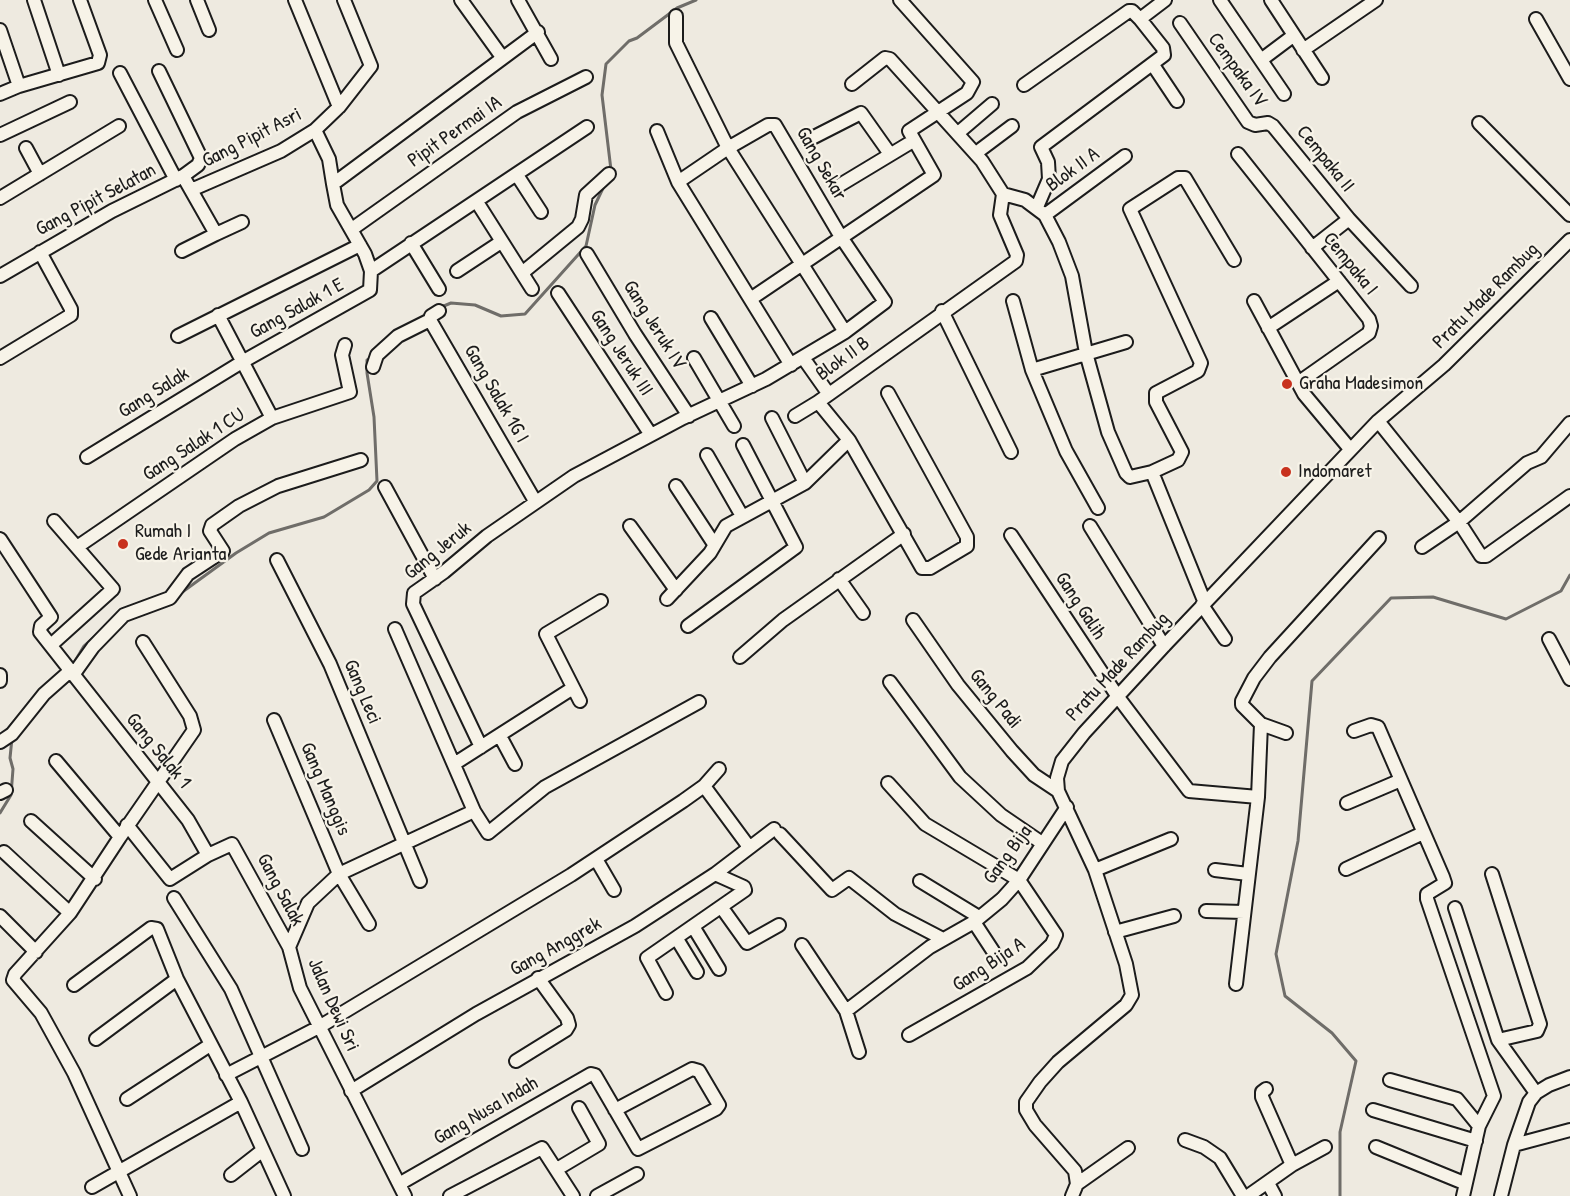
<!DOCTYPE html>
<html>
<head>
<meta charset="utf-8">
<style>
  body { margin:0 }
  canvas { display:block; background:#eeeae0 }
</style>
</head>
<body>
<canvas width="1570" height="1196"></canvas>
<script>
const ctx = document.querySelector('canvas').getContext('2d');
ctx.lineJoin = 'round';
function poly(rows) {
  const path = new Path2D();
  for (const r of rows) {
    path.moveTo(r[0], r[1]);
    for (let i = 2; i < r.length; i += 2) path.lineTo(r[i], r[i + 1]);
  }
  return path;
}
function strokePath(path, color, width, dash) {
  ctx.strokeStyle = color;
  ctx.lineWidth = width;
  ctx.lineCap = dash ? 'butt' : 'round';
  ctx.setLineDash(dash || []);
  ctx.stroke(path);
}
function label(font, color, halo, rows, align = 'center') {
  ctx.font = font + ' "Patrick Hand",sans-serif';
  ctx.lineWidth = 4.5;
  ctx.setLineDash([]);
  ctx.textBaseline = 'middle';
  ctx.strokeStyle = halo;
  ctx.fillStyle = color;
  for (const [text, x, y, turn = 0] of rows) {
    ctx.save();
    ctx.translate(x, y);
    ctx.rotate((+turn || 0) * Math.PI / 180);
    ctx.textAlign = isNaN(turn) ? turn : align;
    if (halo) ctx.strokeText(text, 0, 0);
    ctx.fillText(text, 0, 0);
    ctx.restore();
  }
}
strokePath(poly([
  [611,170,602,95,606,64,629,41,637,38,677,8,696,0],
  [439,308,451,303,475,305,501,316,525,314,586,246,595,205,605,184],
  [181,593,236,553,269,533,324,517,369,490,377,481,374,417,367,373,367,360,372,357],
  [72,666,84,646,106,626],
  [7,730,23,711],
  [0,813,11,795,13,769,10,758,12,738],
  [1340,1196,1340,1132,1356,1061,1332,1033,1285,996,1276,954,1298,841,1312,681,1391,598,1433,597,1506,619,1561,591,1570,575]
]), '#6f6d69', 3);
const minor = poly([
  [34,0,59,75],
  [155,0,177,50],
  [197,0,209,30],
  [295,0,339,107],
  [461,0,502,57],
  [518,0,551,59],
  [1220,0,1284,94],
  [1271,0,1322,78],
  [1536,19,1570,79],
  [1180,23,1248,122,1255,125,1268,123,1273,126,1349,219,1411,286],
  [0,30,19,86],
  [1303,50,1376,0],
  [1261,60,1293,36],
  [1153,65,1177,101],
  [159,71,201,158,198,165,183,176],
  [120,73,176,180],
  [852,84,885,58,890,59,982,161,1003,194,1025,200,1045,215,1059,242,1072,276,1086,353,1108,432,1126,473,1130,477,1152,472,1205,603],
  [1024,85,1129,11,1132,11,1140,19],
  [0,94,19,86,98,63,100,55,80,0],
  [1479,123,1570,215],
  [315,130,329,159,333,184,538,32],
  [657,131,678,182,791,365],
  [958,133,992,104],
  [0,135,70,102],
  [812,138,861,113,890,154],
  [26,148,40,174],
  [976,153,1012,126],
  [1238,154,1369,319,1371,326,1369,333,1298,383],
  [517,175,541,212],
  [678,182,728,148,768,125,775,125,841,237,885,302,845,332],
  [333,184,337,205,365,254,371,271,587,127],
  [840,185,913,141],
  [191,190,281,151,315,130,339,107,371,66,344,0],
  [0,198,119,126],
  [477,202,532,289],
  [1037,207,1049,179,1048,162,1041,147,1164,55,1163,48,1140,19,1165,0],
  [1045,215,1125,156],
  [352,229,517,112,586,77],
  [216,234,242,222],
  [411,243,439,289],
  [1312,248,1349,219],
  [587,254,635,334,689,416],
  [457,271,501,242],
  [522,273,578,227,582,219,586,195,609,174],
  [0,276,112,211,183,176,216,234,182,251],
  [558,293,651,435],
  [752,298,934,175,909,131,967,93,973,82,900,0],
  [1013,301,1032,370,1066,451,1098,508],
  [1254,301,1304,394,1350,449],
  [439,311,431,316,430,320,535,501],
  [942,311,1011,452],
  [218,315,272,418],
  [711,318,752,386],
  [1268,328,1339,281],
  [178,336,360,245],
  [0,358,71,315,71,309,40,252],
  [694,358,734,426],
  [804,359,828,393],
  [373,367,377,355,398,336,430,320],
  [1032,370,1126,342],
  [795,416,818,402],
  [772,418,805,483],
  [1378,421,1459,522,1481,556,1486,556,1570,496],
  [849,440,922,568,930,568,967,546,967,537,888,393],
  [707,455,742,516],
  [87,457,242,362,370,290,371,271],
  [1152,472,1178,460,1182,452,1156,402,1156,393,1198,371,1201,363,1130,209,1178,178,1185,178,1234,260],
  [676,486,714,544],
  [385,487,435,579],
  [630,526,676,590],
  [1090,526,1164,646],
  [1011,535,1118,697,1189,791,1258,797],
  [0,539,51,617,41,626,40,632,188,820,208,855],
  [77,547,235,439,272,418,350,392,342,355,345,345],
  [1422,547,1459,522,1527,463,1541,457,1570,423],
  [277,560,330,664,420,881],
  [839,579,863,613],
  [667,599,710,553,726,526,805,483,849,440,818,402,1016,261,1017,255,1000,215,1003,194],
  [1202,605,1225,639],
  [913,620,958,685,1012,751,1034,775,1058,791],
  [688,626,796,547,743,445],
  [395,629,474,811,488,833,545,787,699,702],
  [1549,639,1570,679],
  [51,645,113,589,54,521],
  [740,657,783,620,904,534],
  [0,675,0,681],
  [73,675,93,647,124,615,170,598,188,574,223,551,210,531,212,525,239,506,278,486,361,460],
  [890,682,960,777,1001,815,1042,843],
  [580,701,546,634,601,601],
  [274,720,339,874,369,924],
  [1261,724,1286,733],
  [1354,731,1371,725,1378,727,1443,877,1445,883,1427,894,1427,899,1494,1096,1479,1126],
  [500,736,515,764],
  [0,742,12,734,44,694,70,671],
  [481,747,413,604,414,593,444,572,487,536,574,476,683,418,766,379,845,332,728,148,676,43,676,16],
  [56,761,120,837,194,730,190,716,143,642],
  [454,764,573,688],
  [888,783,925,824,1019,880,1056,935,1052,944,1027,968,909,1035],
  [704,786,749,847],
  [0,793,6,790],
  [1347,803,1401,780],
  [31,821,95,879],
  [127,825,170,879,208,855,232,844,289,947],
  [780,834,832,890,849,878,895,914,943,939],
  [120,837,70,913,15,974,13,980,41,1013,74,1073,130,1196],
  [4,852,70,913],
  [596,859,614,890],
  [1346,869,1423,833],
  [1095,870,1171,839],
  [1215,870,1248,874],
  [1492,874,1540,1024,1537,1031,1498,1040],
  [920,881,979,917],
  [174,898,231,989,302,1149],
  [722,908,747,943,779,925],
  [1455,908,1498,1040,1536,1093],
  [1206,911,1244,912],
  [0,916,36,952],
  [974,922,993,951],
  [694,928,719,969],
  [1115,932,1174,916],
  [677,939,697,972],
  [802,945,846,1011,859,1052],
  [1236,984,1258,797,1261,724,1242,705,1242,701,1254,678,1270,657,1379,538],
  [74,985,151,928,157,929,177,979,241,1102,284,1196],
  [666,993,647,958,745,890,744,887,715,874],
  [846,1011,930,947,974,922,1002,899,1019,880,1067,807],
  [96,1039,177,979],
  [516,1061,566,1030,569,1025,567,1018,538,978],
  [226,1075,319,1027,571,875,683,801,704,786,719,769],
  [1390,1080,1457,1099,1479,1126,1463,1196],
  [1266,1089,1262,1092,1262,1097,1292,1165],
  [351,1091,476,1014,635,926,715,874,774,829],
  [127,1099,210,1045],
  [1373,1110,1476,1141],
  [1185,1140,1204,1147,1220,1158,1243,1196],
  [1514,1145,1570,1130],
  [1376,1147,1464,1183],
  [557,1169,599,1144,579,1108],
  [231,1175,263,1150],
  [1268,1183,1275,1196],
  [399,1184,591,1074,595,1075,638,1149,716,1109,719,1105,699,1071,692,1069,615,1110],
  [1077,1184,1128,1148],
  [92,1187,241,1102],
  [405,1196,300,988,289,947,308,903,339,874,474,811],
  [450,1196,542,1148,573,1196],
  [597,1196,637,1174],
  [1072,1196,1077,1184,1075,1171,1035,1125,1026,1110,1026,1102,1040,1082,1058,1062,1126,1005,1132,995,1126,964,1095,870,1058,791,1057,778,1062,761,1084,733,1164,646,1378,421,1444,365,1570,240],
  [1248,1196,1292,1165,1325,1147],
  [1501,1196,1514,1145,1529,1102,1536,1093,1549,1085,1570,1077]
]);
strokePath(minor, '#1c1c1c', 16);
strokePath(minor, '#f7f3e8', 12);
for (const [x, y, r, color] of [
  [1287,384,6,"#c8321e"],
  [1286,472,6,"#c8321e"],
  [123,544,6,"#c8321e"]
]) {
  const dot = new Path2D();
  dot.arc(x, y, r, 0, 2 * Math.PI);
  ctx.fillStyle = color;
  ctx.fill(dot);
  strokePath(dot, '#f7f3e8', 2);
}
label('20px', '#1c1c1c', '#f7f3e8', [
  ["Cempaka IV",1237,70,54],
  ["Pipit Permai IA",455,132,-35],
  ["Gang Pipit Asri",252,138,-27],
  ["Cempaka II",1325,159,51],
  ["Gang Sekar",821,164,60],
  ["Blok II A",1073,170,-36],
  ["Gang Pipit Selatan",96,200,-28],
  ["Cempaka I",1350,264,51],
  ["Pratu Made Rambug",1486,296,-45],
  ["Gang Salak 1 E",297,309,-29],
  ["Gang Jeruk IV",654,325,58],
  ["Gang Jeruk III",621,353,57],
  ["Blok II B",843,359,-36],
  ["Gang Salak",154,393,-32],
  ["Gang Salak 1G I",496,394,60],
  ["Gang Salak 1 CU",194,445,-33],
  ["Gang Jeruk",438,551,-39],
  ["Gang Galih",1080,606,57],
  ["Pratu Made Rambug",1118,667,-47],
  ["Gang Leci",362,692,67],
  ["Gang Padi",995,699,51],
  ["Gang Salak 1",158,751,51],
  ["Gang Manggis",325,789,67],
  ["Gang Bija",1008,855,-54],
  ["Gang Salak",280,890,62],
  ["Gang Anggrek",556,947,-29],
  ["Gang Bija A",989,965,-33],
  ["Jalan Dewi Sri",333,1005,66],
  ["Gang Nusa Indah",486,1111,-30]
]);
label('20px', '#1c1c1c', '#f7f3e8', [
  ["Graha Madesimon",1299,384],
  ["Indomaret",1298,472],
  ["Rumah I",135,532],
  ["Gede Arianta",135,555]
], 'left');
</script>
</body>
</html>
